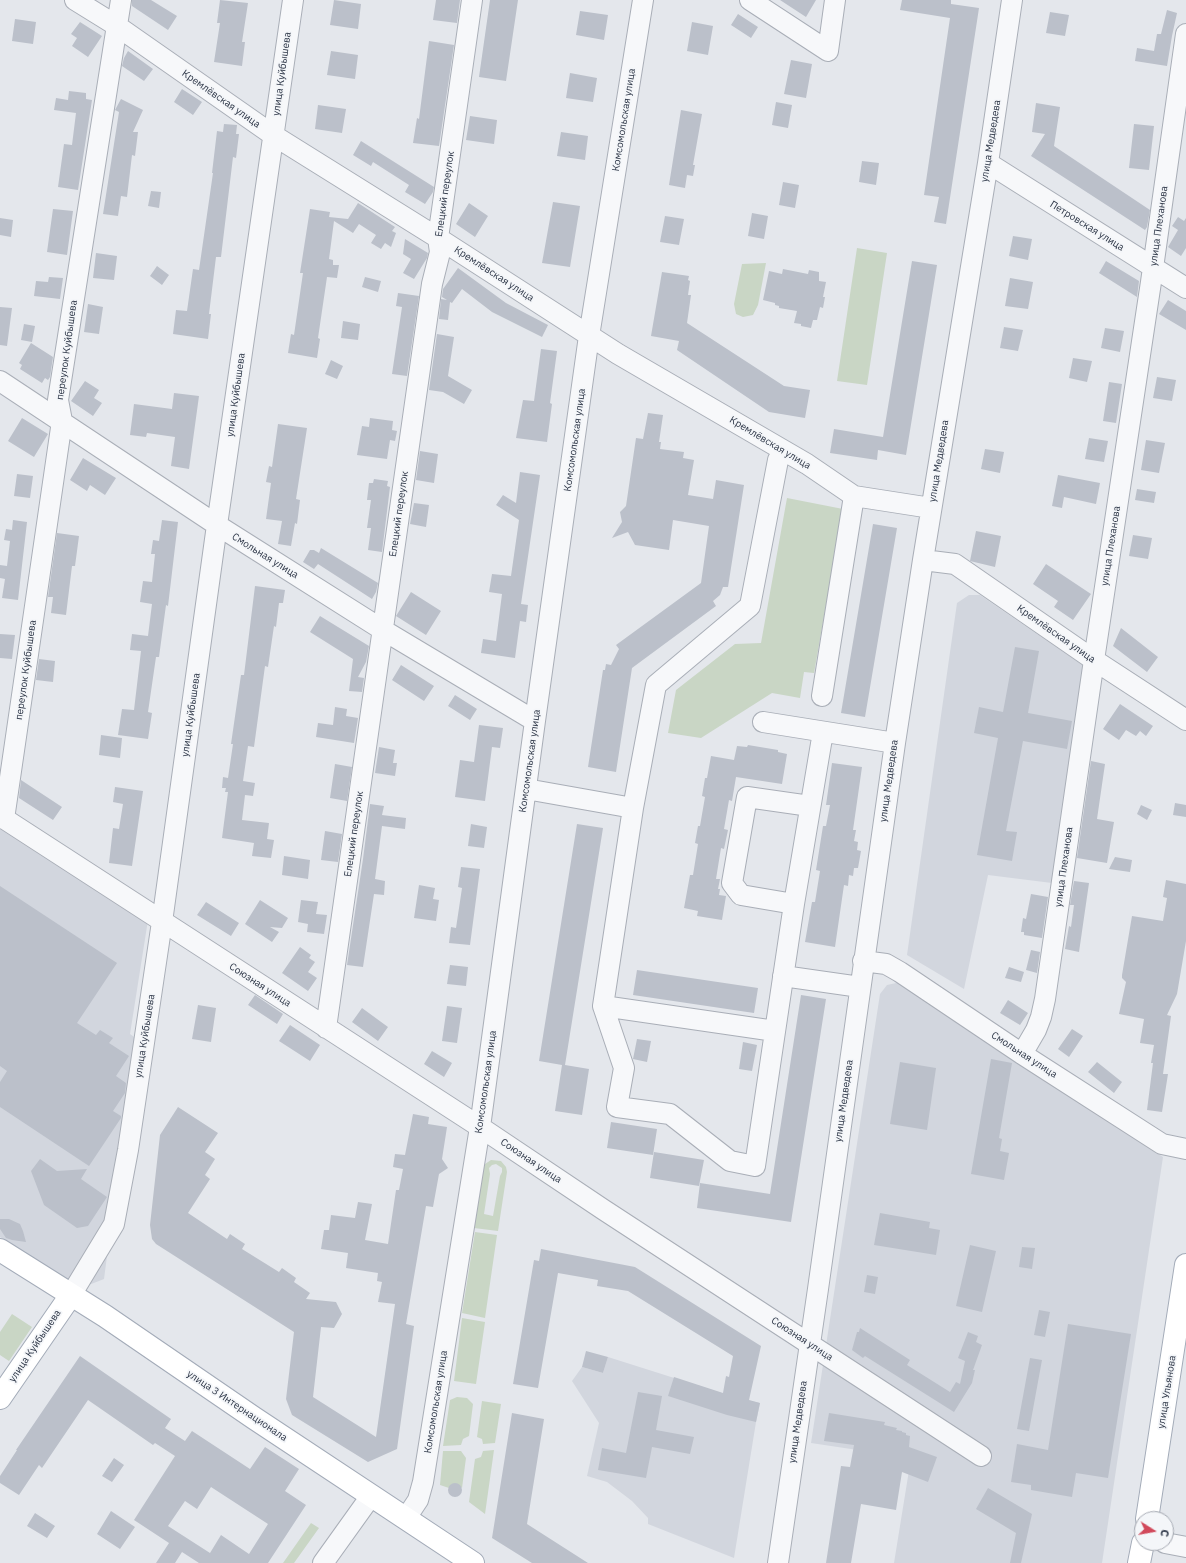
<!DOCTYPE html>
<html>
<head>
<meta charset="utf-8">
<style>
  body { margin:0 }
  #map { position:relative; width:1186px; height:1563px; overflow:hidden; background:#e4e7ec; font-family:"IBM Plex Sans",sans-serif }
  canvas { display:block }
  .north { position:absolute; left:1134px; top:1511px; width:40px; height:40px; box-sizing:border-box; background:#f4f6f9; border:1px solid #a4a8b1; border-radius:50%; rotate:101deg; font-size:11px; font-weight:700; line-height:16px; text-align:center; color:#2b3445 }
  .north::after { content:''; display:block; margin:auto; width:14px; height:18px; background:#d1495b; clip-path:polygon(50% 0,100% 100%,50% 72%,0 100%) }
</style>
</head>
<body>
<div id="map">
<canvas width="1186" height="1563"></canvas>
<div class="north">С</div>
</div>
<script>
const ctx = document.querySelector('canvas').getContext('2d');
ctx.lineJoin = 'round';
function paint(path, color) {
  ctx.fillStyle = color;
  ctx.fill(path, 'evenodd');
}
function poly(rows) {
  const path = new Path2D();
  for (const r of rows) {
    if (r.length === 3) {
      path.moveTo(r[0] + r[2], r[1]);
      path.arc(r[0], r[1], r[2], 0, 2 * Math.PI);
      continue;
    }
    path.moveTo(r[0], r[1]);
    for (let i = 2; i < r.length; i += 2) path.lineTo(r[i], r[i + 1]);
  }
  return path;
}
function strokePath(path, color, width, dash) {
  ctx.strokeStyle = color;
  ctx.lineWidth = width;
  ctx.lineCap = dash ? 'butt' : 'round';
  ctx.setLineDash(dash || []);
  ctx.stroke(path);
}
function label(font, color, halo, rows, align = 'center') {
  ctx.font = font + ' "IBM Plex Sans",sans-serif';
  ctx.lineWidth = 3.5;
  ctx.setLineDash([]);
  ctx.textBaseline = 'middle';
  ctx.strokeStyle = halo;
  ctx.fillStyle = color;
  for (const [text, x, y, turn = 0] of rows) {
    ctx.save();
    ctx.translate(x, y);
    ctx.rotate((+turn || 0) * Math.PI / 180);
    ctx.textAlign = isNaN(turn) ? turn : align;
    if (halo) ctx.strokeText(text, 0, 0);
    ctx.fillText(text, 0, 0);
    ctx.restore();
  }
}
paint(poly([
  [969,595,980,595,1088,669,1052,883,988,875,964,989,907,955,957,603],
  [0,824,148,920,130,1034,141,1042,112,1218,104,1279,81,1288,0,1237],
  [901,982,1006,1050,1163,1157,1102,1563,894,1563,911,1458,811,1443,880,994,887,985],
  [608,1357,731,1396,760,1403,756,1422,734,1558,648,1524,648,1518,632,1501,607,1482,587,1476,599,1423,572,1381,582,1367,603,1373]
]), '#d2d6de');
paint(poly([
  [857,248,887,253,867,385,837,381],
  [766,263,758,305,753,315,743,317,736,314,734,304,742,264],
  [787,498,843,509,814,673,804,672,800,698,772,693,701,738,668,733,676,690,735,644,761,643],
  [491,1160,501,1161,506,1167,507,1172,498,1231,474,1228,484,1167,485,1164],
  [496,1164,502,1168,502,1172,500,1176,493,1216,484,1214,490,1174,489,1168,492,1165],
  [475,1232,497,1235,485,1318,462,1313],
  [12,1314,32,1327,9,1361,0,1355,0,1332],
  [462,1318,485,1322,476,1384,454,1381],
  [457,1397,467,1398,473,1404,469,1436,463,1439,461,1445,443,1446,450,1400],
  [482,1401,501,1404,495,1443,483,1444,482,1439,477,1437],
  [494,1450,485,1514,469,1502,475,1459,481,1457,483,1451],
  [443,1451,461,1451,466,1458,462,1488,457,1484,452,1484,449,1488,440,1485],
  [311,1523,319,1528,294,1563,283,1563]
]), '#c9d6c5');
paint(poly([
  [132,0,151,0,177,16,168,30,132,6],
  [220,0,248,3,242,42,245,42,242,66,214,62,220,23,217,23],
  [334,0,361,4,358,29,330,25],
  [436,0,460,0,457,23,433,20],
  [490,0,518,0,506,81,479,77],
  [780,0,816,0,806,17],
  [902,0,951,0,951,4,979,8,946,224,934,222,939,197,924,195,950,18,900,10],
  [1167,10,1177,13,1172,36,1167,66,1135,61,1137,48,1154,51,1157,34,1161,34],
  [580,11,608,15,604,40,576,35],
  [1050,12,1069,15,1065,36,1046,33],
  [738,14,758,27,751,38,731,25],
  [15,19,36,22,33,44,12,41],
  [80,22,102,36,88,57,72,46,77,38,71,34],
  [692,22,713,26,708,55,687,51],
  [429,41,454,45,439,146,413,143,417,118,419,119],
  [128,51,153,69,144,81,122,66,124,58],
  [331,51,358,55,355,79,327,75],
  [791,60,812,64,806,98,784,94],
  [570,73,597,78,593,102,566,98],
  [182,89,202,102,193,115,174,102],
  [69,91,86,93,86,99,92,100,78,190,58,187,64,144,72,145,76,113,54,110,56,98,68,100],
  [121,99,143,110,133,132,138,132,135,156,132,155,127,197,121,196,118,216,103,214,119,112,115,110],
  [776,102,792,105,788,128,772,125],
  [1036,103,1060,107,1054,146,1150,210,1147,227,1145,230,1031,156,1045,134,1032,132],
  [318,105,346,109,342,133,315,129],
  [681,110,702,114,693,165,695,165,693,176,687,175,685,188,669,185],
  [470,116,497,120,494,144,466,140],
  [224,124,237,125,236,134,239,134,236,158,233,157,221,257,216,257,209,314,211,314,208,339,173,334,176,310,187,311,193,269,199,270,213,173,212,173,217,131,223,132],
  [1134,124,1154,126,1149,170,1129,168],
  [561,132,588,136,585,160,557,156],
  [361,141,434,187,433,192,425,204,405,192,409,185,373,162,371,166,353,155],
  [862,161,879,163,876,185,859,182],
  [783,182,799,185,795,208,779,205],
  [151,191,161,192,159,208,148,206],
  [553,202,580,206,570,267,542,263],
  [358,203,395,227,392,231,396,233,391,247,385,243,381,249,371,243,376,235,359,224,353,233,334,221,329,259,333,260,333,265,339,265,337,278,327,277,318,338,320,339,317,358,288,353,291,334,294,335,303,273,300,273,310,209,330,212,329,217,348,219],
  [469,203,488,216,475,237,456,224],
  [53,209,73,211,67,255,47,252],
  [752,213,768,216,764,239,748,236],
  [665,216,684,219,679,245,660,242],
  [1178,217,1184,221,1186,218,1186,248,1181,256,1168,247,1178,230,1172,226],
  [0,218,13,220,11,237,0,235],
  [1013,236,1032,239,1028,260,1009,256],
  [405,239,428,253,427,258,414,279,403,273,411,259,403,254],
  [96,253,117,256,114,280,93,278],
  [912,261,937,265,906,455,878,450,877,460,830,453,834,429,883,437],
  [1106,261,1139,281,1137,297,1099,273],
  [157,266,169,275,162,285,150,276],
  [458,268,506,303,548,325,542,337,492,312,462,289,452,303,450,302,448,320,439,319,441,299,447,300,442,297,443,289],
  [783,269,808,274,809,270,819,272,819,281,826,282,823,297,825,297,823,308,820,307,817,320,813,320,811,328,801,326,801,324,794,323,797,311,779,308,779,306,775,305,775,303,763,300,769,271,782,274],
  [662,272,689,276,688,280,690,281,688,295,691,295,687,323,784,386,810,390,805,418,769,412,677,350,679,341,651,336],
  [49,277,63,278,60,299,34,296,36,281,48,282],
  [365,277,381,281,378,292,362,287],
  [1010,278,1033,282,1028,309,1005,306],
  [398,293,419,296,407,376,392,374,402,307,396,306],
  [1168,300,1186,311,1186,330,1159,314],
  [88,304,103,307,99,334,84,332],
  [0,307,12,308,7,346,0,345],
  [343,321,360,324,358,340,341,338],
  [24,324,35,326,32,342,21,340],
  [1004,327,1023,330,1018,351,1000,348],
  [1105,328,1124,331,1120,352,1101,348],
  [437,334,454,337,448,376,472,390,464,404,443,392,429,390],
  [31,343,53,357,50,377,48,380,45,378,42,383,20,369,22,365,19,363],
  [541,349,557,351,550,403,552,404,547,442,516,438,523,400,534,401],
  [1073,358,1092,361,1087,382,1069,378],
  [331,360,343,366,337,379,325,374],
  [1157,377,1176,380,1172,401,1153,398],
  [85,381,99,390,94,398,102,403,93,416,71,401],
  [1109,382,1122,384,1116,423,1103,421],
  [174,393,199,396,189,469,171,466,175,437,147,433,146,437,130,435,134,404,172,409],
  [648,413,663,415,659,442,661,442,660,449,684,452,683,458,694,460,688,495,713,499,716,480,744,485,728,587,723,587,720,595,713,601,716,606,632,668,616,772,588,767,603,670,605,670,606,664,611,665,619,649,616,645,701,583,709,526,673,520,669,550,635,545,628,532,612,538,622,522,620,512,626,506,636,438,643,439],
  [22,418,48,434,34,457,8,441],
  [370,418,393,421,392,430,397,431,395,441,390,440,387,459,357,455,362,426,369,427],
  [278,424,307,428,296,499,300,500,297,524,295,523,291,546,278,544,282,521,266,519,271,483,266,482,269,466,272,467],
  [1089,438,1108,441,1104,462,1085,459],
  [1146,440,1165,443,1159,473,1141,470],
  [985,449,1004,452,1000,473,981,469],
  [420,451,438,454,434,483,416,480],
  [83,458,116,478,105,495,90,485,87,491,70,480],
  [520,472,540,475,521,604,528,605,526,622,520,621,515,658,481,653,483,639,496,641,502,594,489,592,492,574,511,576,519,520,496,505,503,495,516,503],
  [17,474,33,476,30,498,14,496],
  [1058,475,1100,483,1096,504,1064,497,1062,508,1052,506],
  [374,479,388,481,387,486,390,487,382,552,368,550,371,528,367,528,371,500,367,500,369,483,373,483],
  [1137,489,1156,492,1154,503,1135,500],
  [414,503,429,505,426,527,410,524],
  [13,520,27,522,18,600,2,598,5,579,0,578,0,565,7,566,10,541,4,540,6,529,12,530],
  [162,520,178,522,168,606,166,605,159,657,156,657,148,712,152,713,148,739,118,735,122,709,134,710,141,651,130,650,132,634,148,636,152,604,140,602,143,581,152,582,155,554,151,554,153,540,159,541],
  [873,524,897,528,865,717,841,713],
  [976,531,1001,536,995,567,970,561],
  [57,533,79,536,75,566,72,566,66,615,51,613,53,597,48,597],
  [1133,535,1152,538,1148,559,1129,556],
  [321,548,378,583,376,592,372,599,318,564,314,569,303,562,310,550,314,550,319,553],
  [1046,564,1091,594,1073,620,1054,607,1058,601,1033,584],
  [255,586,285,590,283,603,279,603,276,627,274,626,268,667,265,666,254,747,248,746,243,781,255,783,253,796,245,795,242,820,269,823,267,839,274,840,271,858,252,856,254,843,222,838,228,792,225,792,226,788,222,788,223,777,228,778,233,744,231,744,241,675,244,675],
  [411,592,441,611,426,635,396,616],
  [320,616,369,646,366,662,358,677,364,678,362,692,349,691,353,659,310,632],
  [1121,628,1158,657,1147,672,1113,646],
  [0,634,15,635,12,659,0,658],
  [1015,647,1039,651,1028,713,1072,721,1067,749,1023,741,1006,831,1017,832,1012,861,977,855,998,738,974,733,979,707,1003,712],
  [39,659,55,661,53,682,36,680],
  [401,665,434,686,424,701,392,680],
  [455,695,477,709,470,720,448,706],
  [1120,704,1153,726,1146,736,1140,731,1136,736,1126,730,1119,740,1103,729],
  [335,707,347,709,346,716,358,718,354,743,316,737,318,723,333,725],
  [479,725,503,728,500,748,492,747,485,801,455,797,460,760,474,762],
  [101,735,122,738,120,758,99,755],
  [748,745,778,750,778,752,787,754,782,784,736,777,732,801,729,800,724,829,728,830,724,849,721,848,716,879,720,879,718,889,720,889,719,895,726,896,722,920,697,916,698,911,684,908,690,875,693,875,698,844,695,843,698,826,700,826,705,797,702,796,705,778,707,778,711,756,734,760,737,746,747,747],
  [379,747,395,750,393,763,397,763,395,776,375,773],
  [1091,761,1105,764,1097,819,1114,822,1107,863,1077,858],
  [832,763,862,767,853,830,856,830,854,841,858,842,857,850,861,851,858,868,854,868,853,876,849,875,848,886,844,885,835,947,805,942,812,902,815,902,820,871,816,870,823,826,826,826,830,805,826,805],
  [335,764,352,767,347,801,330,798],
  [21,780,62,807,53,820,19,798],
  [115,787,143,791,132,866,109,863,113,828,119,829,123,804,113,802],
  [1175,803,1186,805,1186,817,1173,815],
  [370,804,384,806,382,815,406,818,405,829,382,826,375,879,385,881,384,895,374,894,363,967,347,965,363,859],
  [1141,805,1152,810,1147,820,1137,814],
  [471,824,487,827,484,848,468,846],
  [577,824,603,828,565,1065,589,1069,582,1115,555,1111,562,1065,539,1061],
  [325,831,342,834,338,862,321,860],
  [284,856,310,860,308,879,282,875],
  [1115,857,1132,860,1130,872,1109,869],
  [461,867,480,869,470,945,449,943,451,927,456,928,462,888,458,887],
  [1166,880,1186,884,1186,941,1177,994,1167,1015,1171,1016,1163,1074,1168,1074,1162,1112,1147,1110,1153,1063,1151,1063,1154,1045,1140,1043,1144,1019,1119,1014,1126,982,1122,978,1122,975,1132,916,1163,921,1167,898,1163,897],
  [1074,881,1089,883,1079,952,1065,949,1069,926,1071,927,1074,905,1070,905],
  [419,885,435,888,433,899,439,900,436,921,414,918],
  [0,886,117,963,77,1023,96,1035,100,1030,113,1038,109,1043,129,1056,116,1076,126,1083,125,1093,113,1111,121,1116,121,1118,89,1166,0,1107,0,1082,7,1071,0,1066],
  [1031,894,1048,897,1042,938,1024,935,1024,932,1021,932,1023,918,1026,919],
  [260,900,288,918,282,928,270,927,279,932,272,942,245,924],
  [301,900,318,902,316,914,327,915,324,934,307,932,308,924,298,922],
  [206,902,239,923,231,936,197,915],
  [300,947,311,955,309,958,315,962,308,972,317,978,308,991,282,973],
  [1031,950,1040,952,1037,973,1026,970],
  [450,965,468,967,466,986,447,984],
  [1009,967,1024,972,1021,982,1005,978],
  [637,970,758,988,754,1013,633,995],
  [255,995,283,1014,277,1024,248,1005],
  [801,995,826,999,791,1222,697,1208,700,1183,770,1194],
  [1008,1000,1028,1013,1020,1025,1000,1013],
  [198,1005,216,1008,211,1042,192,1039],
  [447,1006,462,1008,457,1043,442,1041],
  [362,1008,388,1027,378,1041,352,1022],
  [290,1025,320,1045,310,1061,279,1041],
  [1072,1029,1083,1036,1069,1057,1058,1049],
  [637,1039,651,1041,647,1062,633,1059],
  [743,1042,757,1045,752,1071,739,1069],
  [432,1051,452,1063,444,1077,424,1064],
  [991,1059,1012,1063,999,1138,1002,1139,1000,1151,1009,1153,1004,1180,971,1174],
  [900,1062,936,1068,927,1130,890,1124],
  [1097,1062,1122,1082,1114,1093,1088,1072],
  [178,1107,218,1133,205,1152,215,1159,205,1175,210,1179,188,1213,227,1239,230,1234,245,1244,242,1249,279,1272,282,1268,296,1278,294,1282,310,1293,306,1299,336,1302,342,1314,334,1328,321,1327,313,1397,376,1437,395,1304,378,1302,382,1282,377,1281,378,1273,346,1268,348,1253,321,1249,324,1230,329,1230,331,1215,355,1218,358,1202,372,1204,365,1240,388,1244,396,1190,399,1190,403,1169,393,1167,395,1154,405,1155,413,1114,429,1117,428,1124,447,1127,442,1159,448,1168,439,1174,433,1207,426,1206,406,1324,414,1326,397,1449,368,1462,292,1415,286,1399,294,1332,156,1244,152,1239,150,1225,160,1135],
  [611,1122,657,1129,653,1155,607,1148],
  [654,1152,704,1160,699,1186,650,1178],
  [40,1159,57,1171,87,1169,81,1179,107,1197,88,1226,77,1228,44,1205,31,1171],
  [880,1213,930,1222,929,1228,940,1230,936,1255,874,1245],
  [0,1219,9,1219,20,1224,23,1231,26,1242,12,1240,6,1238,0,1229],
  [970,1245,996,1251,982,1312,956,1306],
  [1022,1247,1035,1248,1032,1269,1019,1267],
  [541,1249,635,1267,761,1346,749,1400,760,1403,756,1422,727,1415,668,1396,674,1377,723,1393,726,1376,729,1377,733,1356,628,1291,597,1286,598,1280,558,1273,538,1388,513,1384,534,1260,539,1261],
  [867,1275,878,1277,875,1294,864,1292],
  [1039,1310,1050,1312,1045,1337,1034,1335],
  [1068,1324,1131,1334,1108,1478,1076,1473,1072,1497,1031,1490,1031,1485,1011,1482,1017,1444,1048,1450],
  [860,1328,910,1360,907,1365,950,1392,956,1382,960,1384,965,1361,958,1358,968,1332,978,1336,976,1342,982,1345,973,1370,975,1370,972,1383,954,1412,865,1356,863,1358,852,1350,857,1332,859,1332],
  [586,1351,608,1357,603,1373,582,1367],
  [80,1356,171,1419,165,1428,185,1441,192,1431,250,1469,265,1447,299,1469,285,1491,306,1505,268,1563,199,1563,182,1552,175,1563,156,1563,169,1543,134,1520,175,1456,155,1443,153,1445,88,1400,42,1468,39,1465,19,1495,0,1483,0,1476,17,1450,16,1450],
  [211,1487,268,1524,249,1554,221,1535,210,1553,168,1526,185,1501,197,1509],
  [1030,1358,1042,1360,1029,1431,1017,1429],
  [638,1392,662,1396,656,1430,694,1437,690,1454,652,1447,646,1478,598,1470,602,1448,626,1453],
  [512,1413,544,1419,527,1524,588,1563,532,1563,492,1538],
  [829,1413,885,1422,884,1425,897,1428,896,1430,902,1431,902,1432,906,1433,906,1435,910,1436,909,1447,937,1457,928,1482,902,1472,896,1510,861,1504,851,1563,826,1563,841,1466,850,1467,854,1445,824,1441],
  [114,1458,124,1465,112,1482,102,1476],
  [455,1490,7],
  [988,1488,1032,1514,1021,1563,1010,1563,1016,1533,976,1509],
  [111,1511,135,1527,120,1549,97,1534],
  [35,1513,55,1526,47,1538,27,1526]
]), '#bbc0ca');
const minor = poly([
  [75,0,117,26,273,135,438,238,618,354,807,464,854,496,931,508],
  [750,0,828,51,835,0],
  [988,163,1186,288],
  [0,381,217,525,383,630,535,721],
  [923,560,955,564,1094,660,1186,720],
  [822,696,854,496],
  [763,722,895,743],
  [526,789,633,808,603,1006,775,1031],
  [633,808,656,685,750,606,778,460,783,450],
  [0,816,480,1127,604,1210,981,1456],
  [4,819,62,421,58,400,121,0],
  [794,904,741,895,732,883,747,797,810,806],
  [863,961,886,964,900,972,1022,1054,1162,1144,1186,1149],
  [783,976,860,987],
  [603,1006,624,1068,617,1107,670,1114,730,1161,755,1166,794,904,823,732],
  [326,1028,432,284,440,252,438,238,472,0],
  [1022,1054,1036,1030,1041,1017,1045,999,1094,660,1151,282,1186,34],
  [71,1295,114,1224,128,1150,162,922,217,525,293,0],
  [406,1518,418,1500,423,1482,480,1127,535,721,589,336,643,0],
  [1165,1543,1186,1547],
  [323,1563,371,1496],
  [778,1563,818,1289,895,743,923,560,988,163,1012,0]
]);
const major = poly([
  [0,1250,105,1316,254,1418,473,1563],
  [0,1398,71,1295],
  [1147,1519,1186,1265],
  [1139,1563,1143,1543]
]);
strokePath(minor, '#a9aeb7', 22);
strokePath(major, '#a3abb8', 24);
strokePath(minor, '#f7f8fa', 20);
strokePath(major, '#fff', 22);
label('10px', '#2b3445', '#f4f6f9', [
  ["улица Куйбышева",282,74,-82],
  ["Кремлёвская улица",221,99,35],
  ["Комсомольская улица",624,120,-81],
  ["улица Медведева",991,141,-81],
  ["Елецкий переулок",445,194,-82],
  ["Петровская улица",1087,226,32],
  ["улица Плеханова",1159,226,-82],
  ["Кремлёвская улица",494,274,33],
  ["переулок Куйбышева",67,350,-82],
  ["улица Куйбышева",236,395,-82],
  ["Комсомольская улица",575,440,-82],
  ["Кремлёвская улица",770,443,31],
  ["улица Медведева",939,461,-81],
  ["Елецкий переулок",399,514,-82],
  ["улица Плеханова",1111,546,-81],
  ["Смольная улица",265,556,32],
  ["Кремлёвская улица",1056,634,35],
  ["переулок Куйбышева",26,670,-82],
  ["улица Куйбышева",191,715,-82],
  ["Комсомольская улица",530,761,-82],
  ["улица Медведева",889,781,-82],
  ["Елецкий переулок",354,834,-82],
  ["улица Плеханова",1064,867,-82],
  ["Союзная улица",260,985,33],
  ["улица Куйбышева",145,1036,-81],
  ["Смольная улица",1024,1055,33],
  ["Комсомольская улица",486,1082,-82],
  ["улица Медведева",844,1101,-82],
  ["Союзная улица",531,1161,34],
  ["Союзная улица",802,1339,33],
  ["улица Куйбышева",35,1346,-56],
  ["улица Ульянова",1167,1392,-81],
  ["Комсомольская улица",436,1402,-81],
  ["улица 3 Интернационала",237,1406,34],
  ["улица Медведева",798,1422,-82]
]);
</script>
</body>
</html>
